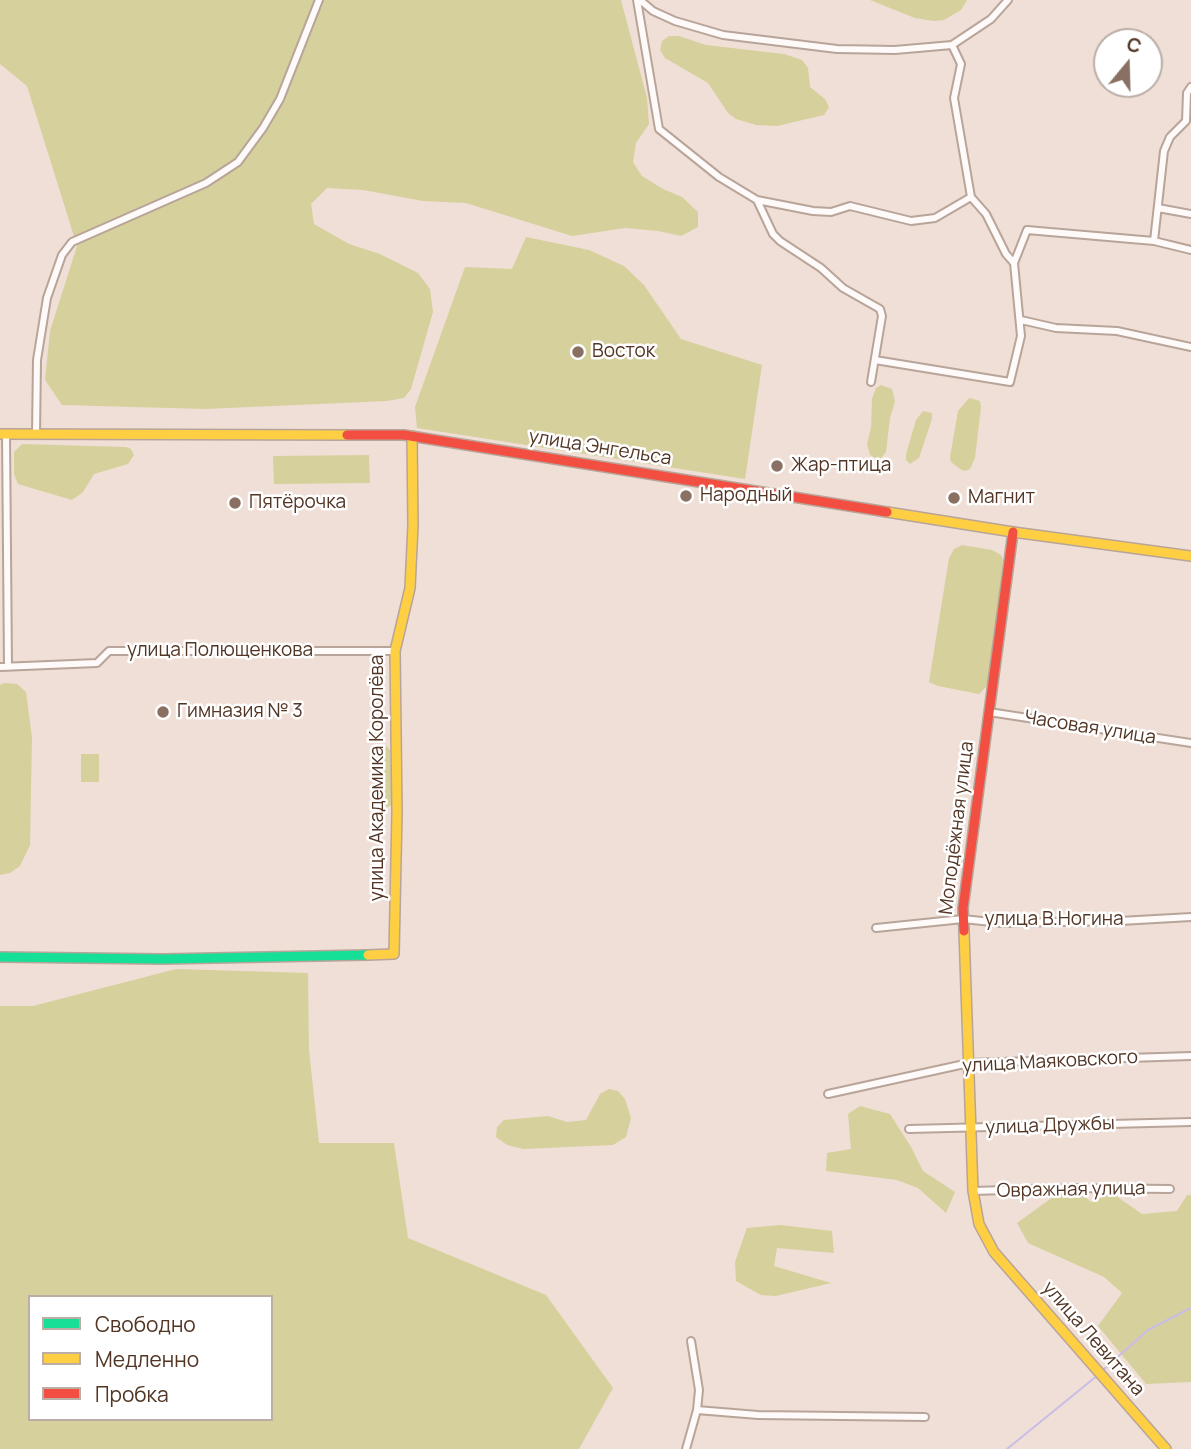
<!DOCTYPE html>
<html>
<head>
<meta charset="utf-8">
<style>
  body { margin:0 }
  #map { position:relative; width:1191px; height:1449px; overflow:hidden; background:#f0dfd6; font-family:Manrope,sans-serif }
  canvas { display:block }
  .legend { position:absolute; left:28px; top:1295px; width:245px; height:126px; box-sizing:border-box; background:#fff; border:2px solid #baaea7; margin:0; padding:9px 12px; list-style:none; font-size:21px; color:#523524 }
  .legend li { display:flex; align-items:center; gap:14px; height:35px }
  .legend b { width:35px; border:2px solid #baaea7 }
  .north { position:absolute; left:1093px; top:28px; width:70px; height:70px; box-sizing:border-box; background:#fff; border:2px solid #baaea7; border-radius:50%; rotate:19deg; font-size:19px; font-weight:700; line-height:28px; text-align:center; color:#523524 }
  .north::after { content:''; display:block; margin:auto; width:24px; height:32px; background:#897062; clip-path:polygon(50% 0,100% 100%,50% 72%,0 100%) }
</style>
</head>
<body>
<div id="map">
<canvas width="1191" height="1449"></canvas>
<ul class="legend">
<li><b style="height:9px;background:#16e098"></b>Свободно</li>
<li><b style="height:9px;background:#ffcf43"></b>Медленно</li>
<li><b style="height:9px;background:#f24e42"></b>Пробка</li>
</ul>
<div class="north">С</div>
</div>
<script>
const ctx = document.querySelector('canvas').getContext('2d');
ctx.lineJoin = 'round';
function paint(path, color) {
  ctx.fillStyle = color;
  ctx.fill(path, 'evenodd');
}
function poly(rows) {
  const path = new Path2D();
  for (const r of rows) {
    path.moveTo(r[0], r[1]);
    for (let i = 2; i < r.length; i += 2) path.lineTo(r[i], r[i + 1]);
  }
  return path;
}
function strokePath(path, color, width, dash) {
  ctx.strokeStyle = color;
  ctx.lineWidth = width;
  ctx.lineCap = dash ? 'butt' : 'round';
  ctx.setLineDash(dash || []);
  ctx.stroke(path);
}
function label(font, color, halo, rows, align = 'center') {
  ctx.font = font + ' Manrope,sans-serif';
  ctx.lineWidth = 5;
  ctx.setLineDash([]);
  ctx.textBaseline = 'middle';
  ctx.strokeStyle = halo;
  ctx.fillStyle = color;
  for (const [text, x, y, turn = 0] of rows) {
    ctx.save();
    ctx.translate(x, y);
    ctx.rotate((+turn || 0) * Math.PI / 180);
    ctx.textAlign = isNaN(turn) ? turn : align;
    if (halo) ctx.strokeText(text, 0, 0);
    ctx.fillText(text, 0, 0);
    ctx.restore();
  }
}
paint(poly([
  [0,0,621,0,647,98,649,124,636,143,633,162,642,176,663,189,682,197,698,212,698,227,681,236,658,231,625,228,572,236,466,203,423,201,363,190,327,188,311,204,314,224,349,244,380,254,418,273,430,289,433,312,411,389,404,398,387,401,205,409,62,405,45,380,50,331,77,246,27,86,0,64],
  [870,0,967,0,961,10,944,20,934,21,915,18],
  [669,36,679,36,706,45,784,54,802,60,808,68,810,87,825,99,829,107,824,115,777,126,756,125,736,119,728,113,708,83,665,58,660,50,662,41],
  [526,237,589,250,624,266,644,285,681,339,762,365,745,479,417,428,415,407,465,267,512,269],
  [881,385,892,389,895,401,890,418,886,452,879,460,870,455,867,444,871,428,872,399,876,388],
  [969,398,980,401,981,407,975,458,970,469,965,471,960,469,951,462,950,457,958,411],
  [923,411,932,413,932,419,919,458,910,464,906,460,906,454,916,420],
  [22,444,126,447,131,449,134,455,128,464,94,474,83,492,72,500,18,484,14,474,14,452],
  [369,455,370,483,274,484,273,456],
  [962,545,992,550,1001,555,1003,560,989,684,979,694,938,686,929,682,949,558,954,549],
  [5,683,17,684,26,692,32,737,30,845,20,866,10,873,0,875,0,685],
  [387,746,390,750,393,800,391,805,386,808,380,799,381,754,382,748],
  [81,754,99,754,99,782,81,782],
  [176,969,308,973,309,1050,319,1143,394,1143,408,1238,546,1295,613,1388,579,1449,0,1449,0,1006,33,1006],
  [30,1297,271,1297,271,1419,30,1419],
  [609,1089,618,1091,625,1099,631,1118,626,1137,613,1145,523,1149,507,1145,496,1137,497,1127,504,1120,548,1116,567,1122,586,1120,600,1094],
  [860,1106,890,1114,911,1147,923,1171,955,1192,946,1213,918,1188,897,1180,826,1171,827,1153,851,1149,848,1114],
  [1071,1184,1091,1202,1112,1193,1142,1214,1177,1211,1187,1195,1191,1195,1191,1382,1146,1384,1098,1326,1122,1293,1104,1277,1028,1243,1017,1223],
  [780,1225,832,1231,834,1253,777,1248,774,1266,831,1283,776,1296,761,1295,736,1281,735,1262,747,1228]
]), '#d6d09c');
strokePath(poly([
  [1102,1371,1148,1330,1191,1308],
  [1007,1449,1098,1375]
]), '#c9bde8', 2);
const street = poly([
  [637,0,659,129,719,177,757,200,773,234,780,241,821,268,843,288,880,309,882,316,871,382],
  [640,0,653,11,675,21,723,35,837,49,895,50,952,45,991,19,1008,0],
  [971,197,986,214,1006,254,1014,263],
  [757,200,813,211,831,212,850,206,911,221,935,218,971,197,954,98,961,64,952,45],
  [1158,208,1191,214],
  [1154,241,1164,151,1170,137,1186,121,1187,93,1191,87],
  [1021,320,1056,328,1117,331,1191,347],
  [875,360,1010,382,1021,336,1014,263,1027,230,1154,241,1191,250],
  [6,434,8,667],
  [36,434,37,360,47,298,62,255,72,242,206,183,238,162,263,128,280,99,319,0],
  [0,667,97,663,109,651,395,651],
  [989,712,1191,743],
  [876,928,963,919,1001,923,1120,921,1191,917],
  [828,1094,969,1063,1191,1056],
  [909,1129,1191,1122],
  [973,1191,1071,1188,1170,1189],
  [697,1410,758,1415,925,1417],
  [686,1449,697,1410,699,1390,691,1341]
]);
const fast = poly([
  [0,957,163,959,368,955]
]);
const slow = poly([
  [0,434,347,435],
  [887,512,1013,532,1191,556],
  [964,931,973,1191,979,1224,994,1252,1166,1449],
  [368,955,394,954,397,812,395,651,410,588,413,525,412,436]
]);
const jam = poly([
  [347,435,404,435,887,512],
  [964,931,963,908,1013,532]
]);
strokePath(street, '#b8a498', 10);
strokePath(fast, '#b8a498', 12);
strokePath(slow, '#b8a498', 12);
strokePath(jam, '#b8a498', 12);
strokePath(street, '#fdfaf9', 6);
strokePath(fast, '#16e098', 9);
strokePath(slow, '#ffcf43', 9);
strokePath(jam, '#f24e42', 9);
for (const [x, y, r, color] of [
  [578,352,7,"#897062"],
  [777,466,7,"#897062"],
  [686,496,7,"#897062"],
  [954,498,7,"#897062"],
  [235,503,7,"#897062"],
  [163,712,7,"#897062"]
]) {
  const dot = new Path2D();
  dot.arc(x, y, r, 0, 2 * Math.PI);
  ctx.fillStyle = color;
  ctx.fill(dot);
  strokePath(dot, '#fff', 2.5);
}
label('19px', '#523524', '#fff', [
  ["Восток",592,352],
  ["Жар-птица",791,466],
  ["Народный",700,496],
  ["Магнит",968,498],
  ["Пятёрочка",249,503],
  ["Гимназия № 3",177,712]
], 'left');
label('19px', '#523524', '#fff', [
  ["улица Энгельса",600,448,9],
  ["улица Полющенкова",220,651],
  ["Часовая улица",1090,728,9],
  ["улица Академика Королёва",378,778,-90],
  ["Молодёжная улица",957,828,-83],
  ["улица В.Ногина",1054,920],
  ["улица Маяковского",1050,1062,-3],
  ["улица Дружбы",1050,1126,-2],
  ["Овражная улица",1071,1190,-1],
  ["улица Левитана",1093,1339,49]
]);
</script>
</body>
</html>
